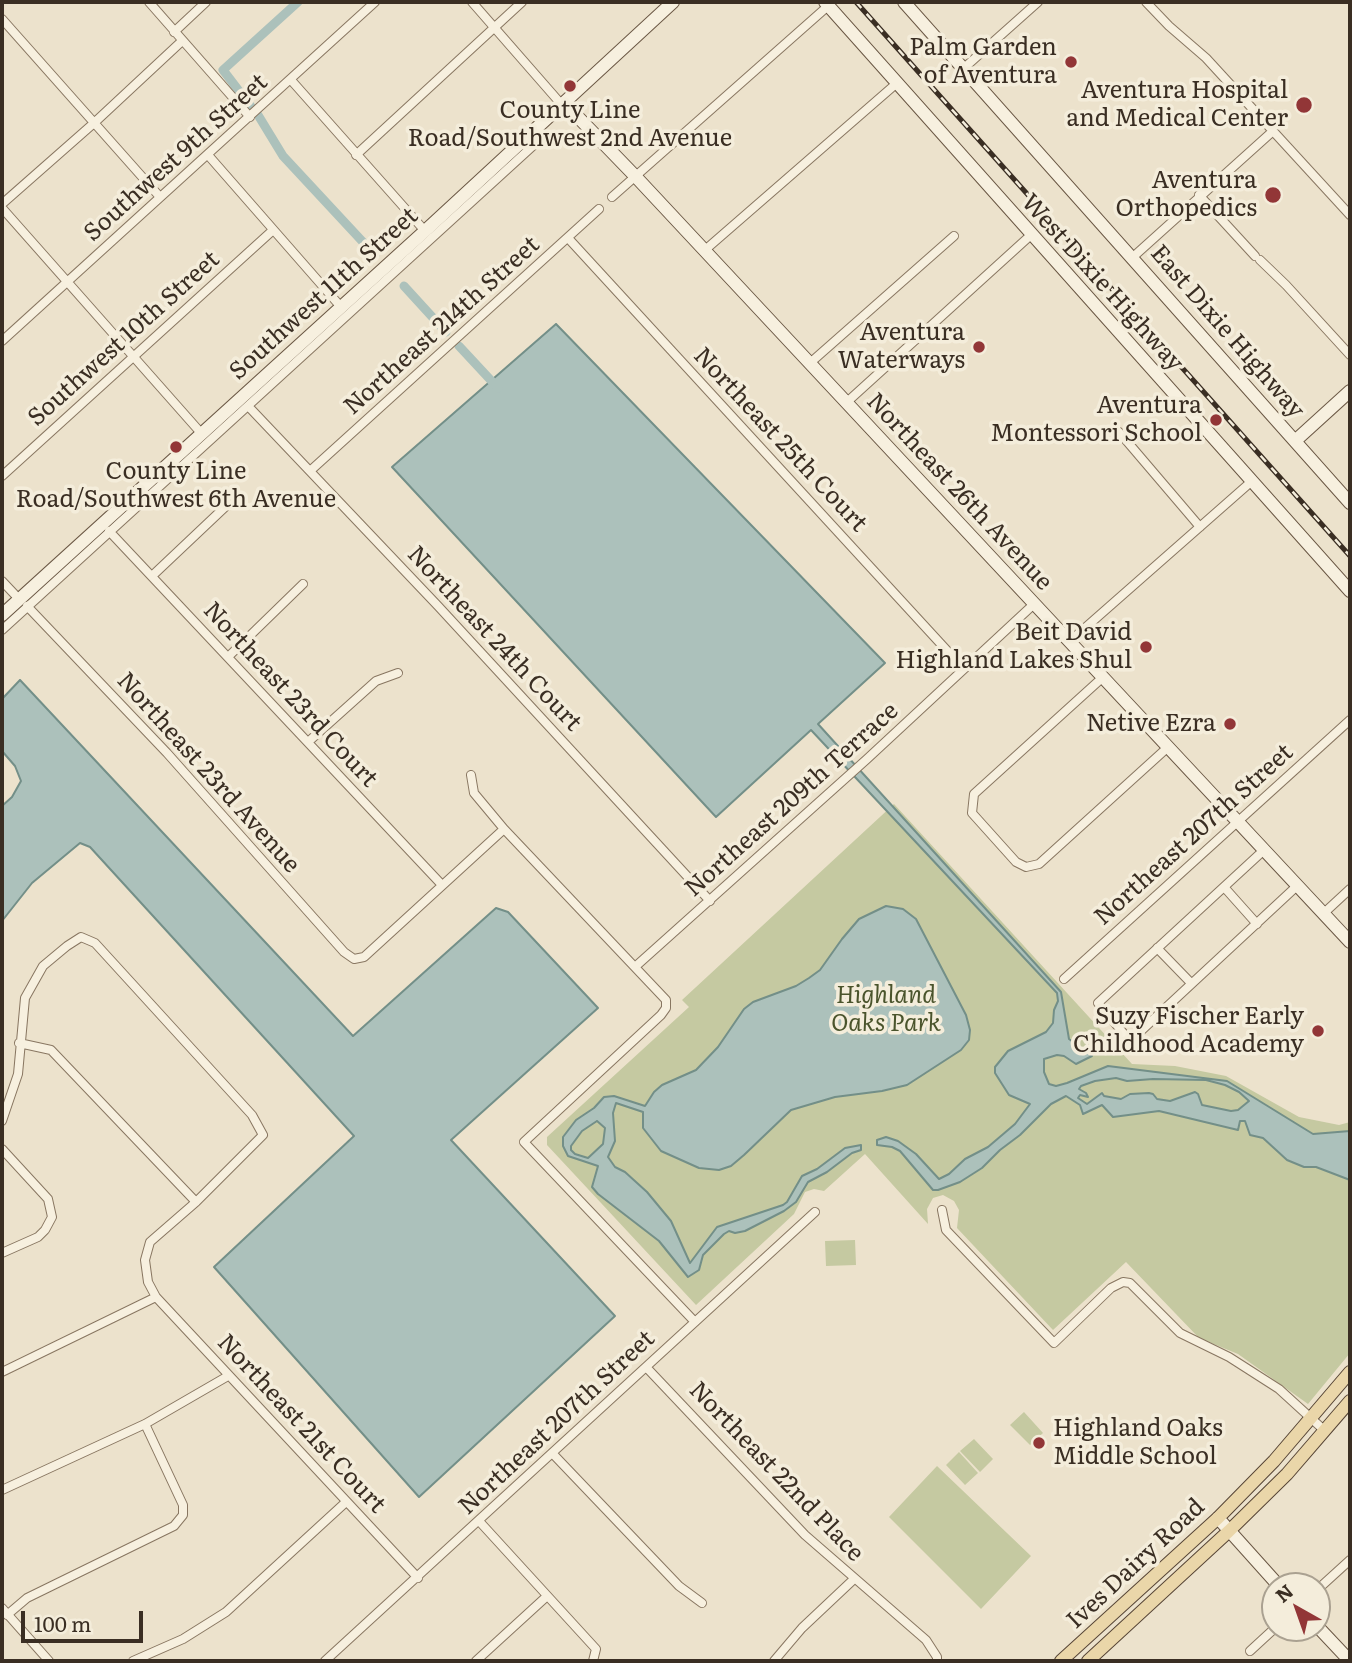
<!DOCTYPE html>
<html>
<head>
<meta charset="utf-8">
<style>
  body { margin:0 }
  #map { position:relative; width:1352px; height:1663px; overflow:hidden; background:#ece2cc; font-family:Literata,serif }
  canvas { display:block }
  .frame { position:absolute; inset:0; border:4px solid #3a2e23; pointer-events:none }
  .north { position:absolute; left:1261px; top:1572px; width:70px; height:70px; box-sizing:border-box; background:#f4eddb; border:2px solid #aaa191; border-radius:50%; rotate:320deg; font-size:19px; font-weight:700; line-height:28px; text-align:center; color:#3a2e23 }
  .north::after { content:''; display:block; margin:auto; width:24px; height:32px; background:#923637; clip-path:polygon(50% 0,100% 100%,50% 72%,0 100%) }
  .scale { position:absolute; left:21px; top:1611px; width:122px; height:32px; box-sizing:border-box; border:4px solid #3a2e23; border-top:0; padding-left:9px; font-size:21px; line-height:24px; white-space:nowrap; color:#3a2e23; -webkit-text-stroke:5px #f4eddb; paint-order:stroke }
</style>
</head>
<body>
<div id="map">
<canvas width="1352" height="1663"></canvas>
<div class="frame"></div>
<div class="north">N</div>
<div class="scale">100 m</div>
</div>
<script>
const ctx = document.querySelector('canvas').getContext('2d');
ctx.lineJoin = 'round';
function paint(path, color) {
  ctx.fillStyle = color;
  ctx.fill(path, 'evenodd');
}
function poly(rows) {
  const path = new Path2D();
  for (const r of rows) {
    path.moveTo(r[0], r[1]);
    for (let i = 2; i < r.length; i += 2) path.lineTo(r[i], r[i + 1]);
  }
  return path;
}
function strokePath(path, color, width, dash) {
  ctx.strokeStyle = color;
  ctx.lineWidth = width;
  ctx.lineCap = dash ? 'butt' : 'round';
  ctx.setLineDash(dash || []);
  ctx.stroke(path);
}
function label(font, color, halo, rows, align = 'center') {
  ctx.font = font + ' Literata,serif';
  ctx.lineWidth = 7;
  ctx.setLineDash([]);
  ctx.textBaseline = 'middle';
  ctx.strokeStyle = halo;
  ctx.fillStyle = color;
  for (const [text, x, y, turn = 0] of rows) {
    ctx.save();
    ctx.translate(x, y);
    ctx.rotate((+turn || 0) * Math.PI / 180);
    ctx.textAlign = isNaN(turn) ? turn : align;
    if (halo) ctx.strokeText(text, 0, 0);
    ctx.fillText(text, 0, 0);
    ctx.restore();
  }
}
paint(poly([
  [894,804,1132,1064,1175,1066,1226,1076,1299,1117,1339,1125,1350,1122,1350,1353,1308,1404,1238,1354,1199,1338,1126,1262,1053,1330,957,1228,959,1210,954,1201,943,1195,933,1198,927,1209,928,1224,865,1154,824,1191,814,1189,805,1192,794,1214,696,1305,547,1145,547,1137,689,1007,682,1000],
  [855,1240,856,1265,826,1266,825,1241],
  [1024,1412,1043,1433,1030,1445,1010,1425],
  [974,1439,993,1459,980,1472,960,1451],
  [959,1452,978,1473,965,1485,946,1465],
  [937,1466,1031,1556,981,1609,889,1517]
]), '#c5c9a1');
const water = poly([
  [556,324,885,663,818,724,1061,992,1069,1039,1092,1056,1076,1064,1064,1056,1057,1055,1044,1059,1044,1072,1049,1084,1056,1086,1067,1083,1108,1066,1227,1081,1313,1134,1350,1131,1350,1180,1316,1167,1304,1167,1287,1160,1263,1138,1250,1135,1245,1121,1240,1121,1238,1130,1159,1111,1113,1117,1102,1105,1083,1114,1080,1105,1066,1096,1051,1104,1020,1135,1000,1150,982,1168,960,1182,938,1190,933,1190,900,1151,892,1147,877,1145,877,1140,886,1137,898,1141,916,1154,939,1179,949,1174,965,1159,988,1147,1015,1124,1030,1104,1009,1095,995,1073,995,1067,1008,1051,1046,1032,1053,1023,1054,1010,1058,1001,1057,993,811,730,716,817,392,467,556,324],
  [1116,1078,1127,1081,1153,1079,1206,1080,1225,1085,1239,1092,1249,1101,1238,1110,1231,1111,1202,1105,1198,1094,1195,1092,1170,1101,1157,1099,1153,1094,1149,1093,1130,1094,1121,1099,1104,1096,1102,1093,1087,1104,1078,1098,1080,1095,1088,1097,1086,1093,1079,1089,1081,1086,1095,1081,1116,1078],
  [20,680,353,1036,496,908,508,912,598,1008,451,1140,615,1316,419,1497,214,1267,354,1136,90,847,80,843,32,883,2,921,2,806,12,797,21,781,15,766,2,751,2,699,20,680],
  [886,906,903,909,916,919,966,1015,970,1030,969,1040,961,1050,907,1085,882,1091,835,1097,791,1110,744,1155,731,1166,719,1170,699,1168,661,1151,643,1128,643,1112,616,1103,613,1113,615,1141,608,1157,615,1167,625,1172,647,1192,671,1221,690,1263,717,1227,783,1205,787,1202,802,1176,817,1169,845,1148,861,1145,861,1150,852,1153,827,1172,808,1182,796,1202,784,1211,745,1231,735,1233,729,1231,724,1234,703,1255,699,1270,688,1277,659,1241,598,1194,592,1187,598,1166,568,1156,563,1146,563,1137,576,1120,594,1108,604,1097,614,1096,645,1106,654,1092,662,1085,696,1070,718,1047,744,1009,753,1002,796,986,809,978,820,970,842,939,859,919,886,906],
  [597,1121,605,1128,603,1144,588,1158,575,1154,571,1150,571,1146,582,1131,597,1121]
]);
paint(water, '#acc1bb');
strokePath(water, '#738f88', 2);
strokePath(poly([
  [252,108,223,70,298,2],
  [258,115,283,156,375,255],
  [404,286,446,332],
  [459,346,498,388]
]), '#acc1bb', 9);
const street = poly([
  [149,2,250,117],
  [472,2,562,105],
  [1146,2,1169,26,1206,58,1350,215],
  [2,19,160,197],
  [174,32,206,2],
  [964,68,1038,2],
  [291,80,425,231],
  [208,155,341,307],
  [356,155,522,2],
  [1199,195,1255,256],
  [612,197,828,6],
  [2,204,94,123,182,41],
  [2,208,201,433],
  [568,238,963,668],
  [705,250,897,83],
  [1133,257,1273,131],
  [1260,260,1286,285,1350,355],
  [2,341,375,2],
  [810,363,954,236],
  [847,402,1032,234],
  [248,406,438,606,710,901],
  [1119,432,1200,527],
  [310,471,599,209],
  [2,476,272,231],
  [109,531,442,885],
  [152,576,225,507],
  [2,581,19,599],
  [27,606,167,753,344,952,354,959,364,957,504,829],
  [2,630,536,143],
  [1069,642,1252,481],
  [229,656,303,584],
  [1102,678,974,794,972,813,1016,862,1026,867,1039,864,1167,748],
  [308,742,376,681,398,673],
  [471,775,474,793,504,829,666,1000,666,1008,661,1015,524,1142,695,1322],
  [1264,850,1098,1003,1130,1041,1298,885],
  [1224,887,1257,924],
  [1324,913,1350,889],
  [1157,948,1191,983],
  [636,966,867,759,1034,604],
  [1064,979,1350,720],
  [19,1043,51,1050,196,1202],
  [2,1121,18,1074,25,998,43,966,67,946,81,937,95,943,252,1115,263,1135,196,1202,150,1242,145,1260,148,1282,156,1297,418,1578],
  [2,1149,48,1199,52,1217,45,1230,38,1237,2,1253],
  [942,1210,946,1230,1054,1343,1111,1288,1123,1282,1130,1283,1180,1333,1229,1357,1279,1389,1325,1431],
  [646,1367,805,1535,926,1640,937,1657,937,1661],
  [2,1372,156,1297],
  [553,1454,679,1586,702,1603],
  [2,1490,145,1424,228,1376],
  [479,1521,596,1649,593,1661],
  [1317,1590,1350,1560],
  [2,1608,49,1661],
  [7,1615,27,1598,174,1526,183,1515,183,1505,145,1424],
  [1250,1651,1275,1628],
  [133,1661,183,1639,226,1612,346,1502],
  [325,1661,815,1212],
  [476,1661,546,1597],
  [774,1661,802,1628,854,1579]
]);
const secondary = poly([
  [825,2,1350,591],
  [904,2,1350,503],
  [562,105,575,114,636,177,1350,942],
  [1295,441,1350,391],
  [2,615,425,231,673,2],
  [1218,1518,1279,1586],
  [1317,1626,1350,1661]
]);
const primary = poly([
  [1061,1661,1218,1518,1274,1461,1350,1372],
  [1088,1661,1229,1531,1287,1474,1350,1401]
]);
strokePath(street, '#887661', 10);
strokePath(secondary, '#6a5744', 14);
strokePath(primary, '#564435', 14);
strokePath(street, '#f7f0df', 8);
strokePath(secondary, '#f7f0df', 12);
strokePath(primary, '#ead6a9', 12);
const rail = poly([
  [856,2,1350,556]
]);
strokePath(rail, '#3a2e23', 5);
strokePath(rail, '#f4eddb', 2.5, [8]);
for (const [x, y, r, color] of [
  [1071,62,7,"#923637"],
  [570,86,7,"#923637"],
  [1304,105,9,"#923637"],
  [1273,195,9,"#923637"],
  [979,347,7,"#923637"],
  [1216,420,7,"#923637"],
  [176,447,7,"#923637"],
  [1146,647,7,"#923637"],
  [1230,724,7,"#923637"],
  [1318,1031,7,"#923637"],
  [1039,1443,7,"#923637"]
]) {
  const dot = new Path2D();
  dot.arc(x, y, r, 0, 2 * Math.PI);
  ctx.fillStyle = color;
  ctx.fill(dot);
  strokePath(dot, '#f4eddb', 2.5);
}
label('24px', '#3a2e23', '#f4eddb', [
  ["Palm Garden",1057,48],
  ["of Aventura",1057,76],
  ["Aventura Hospital",1288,91],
  ["and Medical Center",1288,119],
  ["County Line",570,111,"center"],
  ["Road/Southwest 2nd Avenue",570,139,"center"],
  ["Aventura",1257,181],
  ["Orthopedics",1257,209],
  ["Aventura",965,333],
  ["Waterways",965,361],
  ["Aventura",1202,406],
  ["Montessori School",1202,434],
  ["County Line",176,472,"center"],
  ["Road/Southwest 6th Avenue",176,500,"center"],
  ["Beit David",1132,633],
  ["Highland Lakes Shul",1132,661],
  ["Netive Ezra",1216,724],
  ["Suzy Fischer Early",1304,1017],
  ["Childhood Academy",1304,1045],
  ["Highland Oaks",1053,1429,"left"],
  ["Middle School",1053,1457,"left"]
], 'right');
label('24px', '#3a2e23', '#f4eddb', [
  ["Southwest 9th Street",176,158,-42],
  ["West Dixie Highway",1102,283,48],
  ["Southwest 11th Street",324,294,-42],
  ["Northeast 214th Street",442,326,-42],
  ["East Dixie Highway",1227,332,49],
  ["Southwest 10th Street",124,339,-42],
  ["Northeast 25th Court",780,440,47],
  ["Northeast 26th Avenue",959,492,47],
  ["Northeast 24th Court",494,639,47],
  ["Northeast 23rd Court",290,695,47],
  ["Northeast 23rd Avenue",208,773,48],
  ["Northeast 209th Terrace",792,800,-42],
  ["Northeast 207th Street",1194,835,-42],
  ["Northeast 207th Street",557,1423,-43],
  ["Northeast 21st Court",301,1424,47],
  ["Northeast 22nd Place",776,1472,46],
  ["Ives Dairy Road",1136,1564,-43]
]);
label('italic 24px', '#4a542c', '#f4eddb', [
  ["Highland",886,996],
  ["Oaks Park",886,1024]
]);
</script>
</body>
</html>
